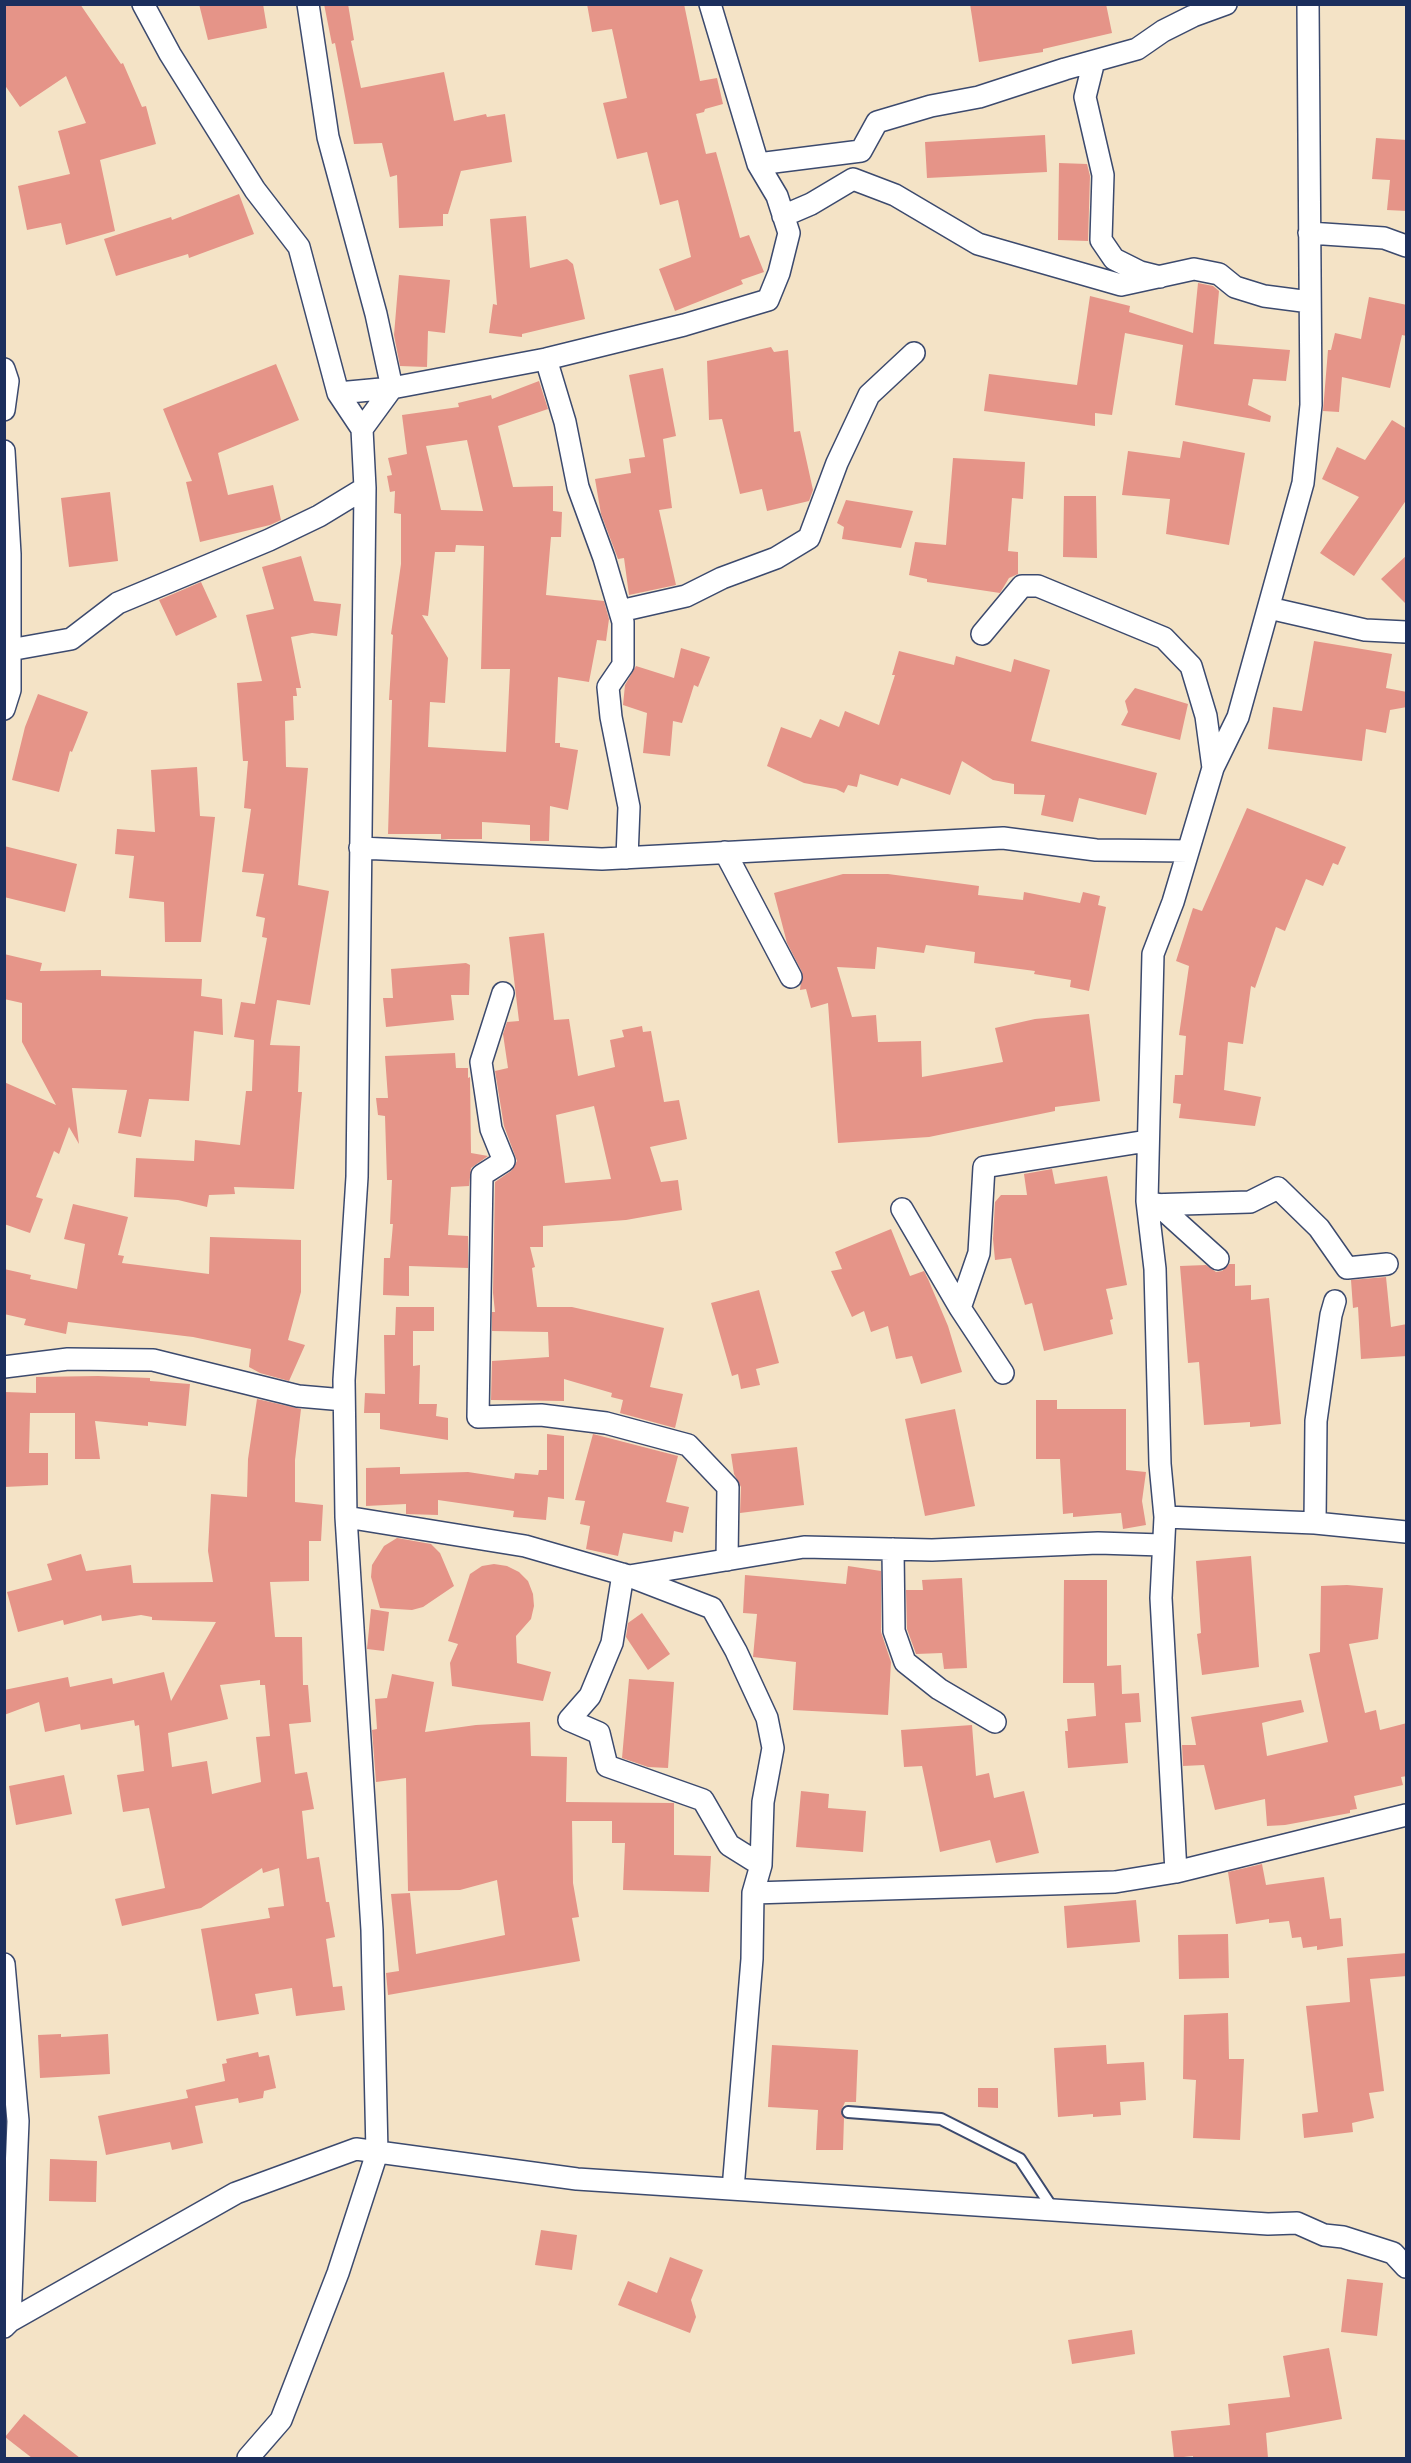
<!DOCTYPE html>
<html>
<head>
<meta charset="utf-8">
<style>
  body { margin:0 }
  #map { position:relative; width:1411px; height:2463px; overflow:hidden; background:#f4e3c6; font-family:"Indie Flower",sans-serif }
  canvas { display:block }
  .frame { position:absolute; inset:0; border:6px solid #1b2f5e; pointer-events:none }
</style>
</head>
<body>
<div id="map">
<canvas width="1411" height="2463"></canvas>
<div class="frame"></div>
</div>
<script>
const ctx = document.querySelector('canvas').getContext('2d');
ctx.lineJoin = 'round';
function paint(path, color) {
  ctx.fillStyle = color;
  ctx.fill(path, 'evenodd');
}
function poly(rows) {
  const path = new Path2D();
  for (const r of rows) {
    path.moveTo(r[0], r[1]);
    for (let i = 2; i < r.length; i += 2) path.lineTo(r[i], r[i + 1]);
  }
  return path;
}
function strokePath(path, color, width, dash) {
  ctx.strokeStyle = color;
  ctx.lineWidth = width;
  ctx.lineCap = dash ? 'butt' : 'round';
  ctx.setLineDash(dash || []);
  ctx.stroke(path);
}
paint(poly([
  [4,4,80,4,121,64,123,63,142,107,146,106,156,144,100,160,115,231,66,245,61,223,27,230,18,186,70,174,58,131,86,123,66,76,20,107,4,84],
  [199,4,263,4,267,28,208,40],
  [324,4,348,4,354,40,351,41,361,88,444,72,454,121,486,114,487,117,505,114,512,162,461,171,448,214,443,214,443,226,399,228,397,175,390,177,382,143,354,144,335,43,332,44],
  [587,4,684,4,700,81,717,78,723,104,705,109,704,112,696,114,706,154,716,152,740,238,749,235,764,272,741,280,743,284,675,311,659,269,691,257,678,200,660,205,647,152,617,159,603,103,627,98,612,29,592,32],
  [970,4,1106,4,1112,33,1043,49,1043,52,979,62],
  [1045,135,1047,172,927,178,925,142],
  [1376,138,1407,140,1407,211,1387,210,1390,180,1372,179],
  [1059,163,1087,164,1090,176,1088,241,1058,240],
  [239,194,254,234,189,258,188,254,116,276,104,239,171,217,172,220],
  [526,216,530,268,567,259,573,264,585,319,522,334,522,337,489,333,493,304,497,305,490,219],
  [399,275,450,280,445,333,428,331,427,367,400,366,394,335],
  [1198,283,1213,286,1219,291,1214,344,1290,350,1286,381,1253,379,1248,405,1271,416,1270,422,1175,405,1183,345,1125,333,1112,415,1095,413,1095,426,984,411,989,374,1077,385,1090,296,1130,306,1129,312,1193,333],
  [1369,297,1407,305,1407,336,1402,335,1390,388,1342,377,1339,412,1323,411,1328,350,1331,350,1335,333,1361,339],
  [771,347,774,352,788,350,794,432,800,431,813,490,809,501,767,511,762,489,740,494,722,419,709,420,707,361],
  [276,364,299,420,218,453,228,495,273,485,281,520,270,525,200,542,186,482,192,481,163,409],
  [663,368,676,436,663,439,672,508,659,510,676,585,629,595,624,558,618,559,601,514,595,479,631,473,629,459,645,457,629,375],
  [539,381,548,409,498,426,513,487,553,486,553,511,562,512,561,537,551,537,546,595,604,601,609,619,606,641,597,640,589,682,558,677,555,743,560,743,560,747,578,750,568,810,550,806,549,841,530,841,530,825,482,822,482,839,441,839,441,834,388,834,392,700,389,700,393,635,391,634,401,564,401,514,394,513,395,491,390,492,387,476,392,475,388,458,407,454,402,415,459,407,458,403,491,395,492,399],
  [467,440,483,511,441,510,426,446],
  [456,545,484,546,481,669,510,669,506,752,428,747,430,702,445,703,448,658,422,615,428,616,435,552,455,552],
  [1392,420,1407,429,1407,499,1354,576,1320,553,1359,497,1322,479,1337,447,1365,460],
  [1183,441,1245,453,1229,545,1166,534,1170,499,1122,495,1128,451,1180,458],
  [953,458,1025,462,1023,499,1012,498,1008,551,1018,552,1018,574,1009,578,1000,593,927,582,927,579,909,575,915,542,946,545],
  [110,492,118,561,69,567,61,498],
  [1064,496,1096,496,1097,558,1063,557],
  [846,500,913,511,901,548,842,539,844,527,837,523],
  [1407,555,1407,605,1381,579],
  [301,556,314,601,341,604,337,636,312,633,291,637,301,688,296,688,297,696,293,696,294,720,285,721,286,767,308,768,298,885,329,891,310,1005,277,1000,270,1045,300,1046,298,1092,302,1092,294,1189,234,1187,235,1194,209,1195,207,1207,178,1200,134,1197,136,1158,194,1161,195,1140,240,1145,246,1091,252,1091,254,1040,234,1037,241,1002,255,1004,267,938,262,937,265,918,256,916,264,874,242,872,251,809,244,808,248,761,243,761,237,683,262,681,246,615,274,609,262,567],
  [201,582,217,617,176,636,159,600],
  [1314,641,1392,654,1386,688,1407,692,1407,707,1390,710,1386,733,1366,729,1362,761,1268,749,1273,707,1302,711],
  [681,648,710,657,698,687,694,685,682,723,673,721,670,756,643,753,647,713,623,705,625,685,636,666,674,678],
  [899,651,954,665,956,656,1011,672,1014,659,1050,670,1031,741,1157,773,1146,815,1079,798,1073,822,1041,815,1045,795,1014,794,1014,784,993,780,962,761,950,795,901,778,898,786,860,774,857,787,848,785,844,793,836,789,804,783,767,766,781,727,811,738,820,719,839,727,845,711,879,725,895,675,892,675],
  [1135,688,1188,704,1180,740,1121,725,1128,712,1125,701],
  [38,694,88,712,72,752,70,751,59,792,12,780,25,727],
  [197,767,200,816,215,817,201,942,165,942,164,902,129,898,134,856,115,854,117,829,155,832,151,770],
  [1247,808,1346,847,1338,865,1333,863,1323,886,1306,879,1285,931,1276,927,1255,988,1251,986,1243,1044,1228,1042,1224,1090,1261,1097,1255,1126,1179,1118,1181,1104,1173,1103,1175,1075,1183,1075,1186,1036,1179,1035,1189,966,1176,961,1193,908,1202,911],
  [4,846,77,864,65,912,4,897],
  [843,874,888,874,942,881,979,886,978,895,1023,900,1024,892,1080,903,1083,892,1100,896,1098,905,1106,907,1089,991,1070,987,1071,980,1034,974,1035,971,974,963,975,952,926,945,924,953,877,947,875,969,837,967,852,1017,876,1015,878,1042,921,1041,922,1077,1003,1062,995,1028,1035,1019,1089,1014,1100,1101,1055,1107,1055,1111,929,1137,838,1143,828,1003,811,1008,806,989,800,990,802,972,787,943,774,893],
  [544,933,554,1020,569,1019,578,1076,615,1067,610,1040,624,1037,622,1030,642,1026,643,1032,651,1031,664,1102,679,1100,687,1139,650,1147,661,1182,678,1180,682,1210,626,1220,543,1226,543,1247,530,1247,535,1267,532,1268,537,1307,572,1307,664,1328,650,1387,683,1394,675,1428,620,1413,623,1400,611,1397,612,1393,564,1379,564,1401,491,1400,492,1361,549,1357,548,1332,492,1331,492,1312,495,1312,493,1293,495,1182,511,1171,517,1161,504,1126,495,1071,508,1068,503,1034,507,1022,519,1021,509,937],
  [594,1106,611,1179,565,1183,556,1115],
  [4,954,42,963,40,971,101,970,101,976,202,979,201,996,222,999,223,1035,194,1031,189,1101,149,1099,141,1137,118,1133,127,1090,72,1088,79,1144,69,1127,59,1154,54,1151,36,1197,43,1199,30,1233,4,1224,4,1082,56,1105,22,1042,22,1003,4,999],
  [466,963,470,965,469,995,451,995,454,1020,386,1027,383,998,393,998,391,969],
  [455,1053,456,1068,468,1068,468,1078,470,1077,471,1153,488,1156,471,1168,469,1186,451,1187,448,1235,468,1236,468,1268,409,1266,409,1296,383,1295,384,1258,390,1258,393,1224,390,1224,392,1180,387,1180,385,1116,378,1115,376,1098,388,1098,385,1056],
  [1052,1169,1055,1184,1107,1176,1127,1285,1106,1289,1113,1319,1110,1320,1113,1334,1044,1351,1032,1303,1025,1305,1011,1258,995,1260,993,1239,995,1202,1001,1195,1027,1195,1024,1174],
  [73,1204,128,1217,118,1255,124,1256,122,1263,209,1274,210,1237,301,1240,301,1292,288,1340,305,1345,289,1381,260,1373,249,1367,251,1349,193,1337,68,1322,66,1334,24,1325,26,1319,4,1314,4,1269,31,1275,30,1279,77,1289,85,1244,64,1239],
  [891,1229,910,1276,924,1271,928,1279,948,1326,962,1372,921,1384,912,1356,896,1359,888,1326,871,1332,864,1311,852,1317,831,1271,842,1269,835,1252],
  [1229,1264,1235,1264,1235,1286,1251,1285,1251,1300,1269,1298,1281,1424,1250,1427,1250,1422,1204,1425,1199,1362,1188,1363,1180,1266,1206,1265,1216,1272,1222,1271],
  [1386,1277,1391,1327,1407,1324,1407,1356,1361,1359,1358,1307,1353,1308,1351,1280],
  [759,1290,779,1363,756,1369,760,1385,741,1389,738,1374,732,1376,711,1303],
  [396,1307,434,1307,434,1331,413,1331,413,1366,420,1365,419,1404,437,1404,436,1416,448,1418,448,1440,380,1429,380,1413,364,1413,365,1393,385,1394,384,1335,395,1335],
  [98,1376,150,1378,150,1381,190,1384,186,1426,148,1422,148,1426,95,1421,100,1459,75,1459,75,1413,30,1413,29,1453,48,1453,48,1485,4,1487,4,1392,36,1393,36,1377],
  [257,1399,301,1409,295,1460,295,1502,323,1505,321,1541,309,1541,309,1581,270,1582,275,1637,302,1637,303,1685,308,1685,311,1722,289,1724,295,1774,307,1772,314,1809,302,1811,307,1859,319,1857,326,1902,329,1902,335,1937,326,1939,333,1987,342,1986,345,2010,296,2016,292,1988,255,1994,259,2014,217,2021,201,1929,270,1918,268,1908,284,1906,279,1868,263,1873,262,1868,201,1908,122,1926,115,1899,165,1888,149,1808,123,1812,117,1775,144,1771,139,1725,135,1726,134,1720,81,1730,80,1724,45,1732,39,1702,4,1715,4,1690,68,1677,70,1687,112,1678,113,1684,164,1672,171,1701,216,1622,152,1620,152,1617,141,1615,102,1621,101,1615,64,1625,63,1620,18,1632,7,1592,52,1580,47,1564,81,1554,86,1571,131,1565,133,1583,213,1582,208,1551,211,1494,247,1497,248,1459],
  [260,1680,260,1685,265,1685,270,1736,256,1737,261,1782,212,1794,207,1761,172,1767,168,1733,228,1719,220,1685],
  [1036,1400,1057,1400,1057,1409,1126,1409,1126,1470,1146,1472,1142,1501,1146,1525,1123,1529,1121,1513,1073,1517,1073,1513,1063,1514,1060,1459,1036,1459],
  [955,1409,975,1506,925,1516,905,1419],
  [547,1434,564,1436,564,1499,548,1497,546,1520,513,1517,514,1511,438,1500,438,1515,406,1514,406,1504,366,1506,366,1468,400,1467,400,1474,468,1472,514,1479,515,1473,538,1475,539,1470,547,1470],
  [593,1434,678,1456,666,1502,689,1507,683,1533,674,1531,672,1542,623,1533,618,1556,586,1549,590,1526,580,1524,585,1501,575,1500],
  [797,1447,804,1505,740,1513,741,1487,734,1474,731,1454],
  [397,1538,431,1544,440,1553,454,1586,423,1607,412,1610,380,1608,371,1577,372,1565,384,1546],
  [1251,1556,1259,1667,1202,1675,1197,1634,1201,1633,1196,1561],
  [494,1564,507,1566,519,1572,528,1581,533,1594,534,1606,531,1619,516,1636,517,1663,551,1672,543,1701,452,1686,450,1663,458,1644,448,1641,470,1574,482,1566],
  [848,1566,881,1571,881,1632,891,1662,888,1715,793,1710,796,1662,753,1657,757,1614,743,1613,745,1575,846,1584],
  [962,1578,967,1668,944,1669,942,1653,916,1654,907,1629,906,1590,923,1590,922,1580],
  [1064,1580,1107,1580,1107,1666,1121,1665,1122,1694,1139,1693,1141,1722,1125,1723,1128,1763,1068,1768,1065,1731,1068,1731,1067,1719,1096,1716,1094,1683,1063,1683],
  [1347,1585,1383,1588,1378,1639,1349,1644,1365,1713,1376,1710,1380,1730,1407,1723,1407,1776,1401,1777,1403,1785,1354,1796,1357,1809,1350,1810,1350,1813,1285,1825,1267,1826,1265,1799,1215,1810,1204,1765,1183,1766,1182,1745,1196,1745,1191,1717,1301,1700,1304,1712,1262,1723,1267,1756,1328,1742,1309,1654,1320,1652,1321,1586],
  [371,1609,389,1612,384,1651,367,1649],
  [642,1613,670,1654,648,1670,626,1637,628,1623],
  [392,1674,434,1682,425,1732,476,1725,530,1722,531,1756,567,1757,566,1802,674,1803,674,1855,711,1856,709,1892,623,1890,625,1843,612,1843,612,1821,572,1821,573,1883,579,1917,572,1918,580,1961,388,1995,386,1973,399,1971,391,1894,410,1893,416,1954,505,1935,497,1880,460,1890,408,1891,406,1778,376,1782,372,1730,377,1729,375,1699,387,1698],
  [629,1679,674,1682,668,1768,648,1767,622,1758],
  [972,1725,976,1776,989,1773,994,1798,1024,1791,1039,1853,996,1863,990,1840,940,1852,922,1766,904,1767,901,1730],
  [64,1775,72,1814,16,1825,9,1786],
  [801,1791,829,1794,828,1808,866,1811,863,1852,796,1847],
  [1262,1864,1266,1885,1324,1877,1330,1919,1341,1918,1343,1946,1317,1950,1317,1946,1303,1948,1301,1937,1292,1938,1289,1921,1269,1923,1269,1919,1236,1924,1228,1872],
  [1136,1900,1140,1942,1067,1948,1064,1906],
  [1228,1934,1229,1978,1179,1979,1178,1935],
  [1407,1953,1407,1976,1370,1979,1384,2091,1369,2093,1374,2118,1352,2123,1353,2132,1304,2138,1302,2114,1318,2112,1306,2006,1350,2002,1347,1958],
  [1228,2013,1229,2059,1244,2059,1240,2140,1193,2138,1196,2080,1183,2079,1184,2015],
  [61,2034,61,2037,108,2034,110,2074,40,2078,38,2035],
  [772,2045,858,2050,856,2102,845,2102,841,2111,844,2118,843,2150,816,2150,818,2110,768,2107],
  [1106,2045,1107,2064,1144,2062,1146,2100,1120,2102,1121,2115,1093,2117,1093,2114,1058,2117,1054,2048],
  [258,2052,259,2057,269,2055,276,2088,264,2091,263,2098,239,2103,238,2098,195,2106,203,2143,172,2150,170,2142,106,2155,98,2116,188,2098,186,2090,225,2081,222,2064,227,2063,226,2059],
  [978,2088,998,2088,998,2108,978,2107],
  [50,2159,97,2161,96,2202,49,2201],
  [541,2230,577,2235,572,2270,535,2265],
  [670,2257,703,2270,691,2300,696,2317,690,2333,618,2305,628,2281,657,2293],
  [1347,2279,1383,2283,1377,2336,1341,2332],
  [1132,2330,1135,2354,1072,2364,1068,2340],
  [1329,2348,1342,2419,1266,2433,1268,2458,1193,2458,1193,2456,1174,2458,1171,2431,1230,2425,1228,2404,1290,2397,1283,2356],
  [24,2414,80,2458,32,2458,5,2437]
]), '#e59488');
const lane = poly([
  [848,2112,941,2119,1020,2159,1053,2209]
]);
const street = poly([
  [143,4,170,54,255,190,299,247,338,393,362,429,365,488,357,1177,344,1380,346,1517,372,1930,377,2153,338,2273,281,2420,248,2458],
  [308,4,328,137,376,314,392,388,362,429],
  [1308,4,1311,405,1303,483,1238,717,1213,768,1173,902,1153,954,1147,1201,1155,1269,1160,1464,1165,1517,1161,1598,1176,1872,1406,1815],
  [1094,61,1085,97,1103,175,1101,240,1114,259,1140,272,1160,277],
  [758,164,861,151,877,122,931,106,979,97,1065,69,1137,49,1163,31,1193,16,1226,4],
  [783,216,811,204,853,179,895,195,978,244,1121,285,1194,269,1219,274,1235,287,1264,296,1310,302],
  [1309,233,1384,238,1406,246],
  [546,359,565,422,578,487,604,558,623,622,623,665,608,687,611,717,629,807,627,858],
  [4,369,8,381,4,410],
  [338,393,392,388,546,359,684,325,768,300,779,273,789,233,777,196,758,164,710,4],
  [4,451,10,554,10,690,4,709],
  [1269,608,1365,630,1406,632],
  [620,611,686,596,722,578,776,558,809,538,837,463,869,395,914,353],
  [982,634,1022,586,1038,586,1164,638,1191,666,1206,716,1213,768],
  [4,651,71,639,118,603,269,540,319,516,365,488],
  [360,848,602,859,1003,838,1096,850,1188,851],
  [725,852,791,977],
  [503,993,481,1062,491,1129,504,1161,482,1175,478,1417,541,1415,606,1423,688,1445,728,1487,727,1560],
  [1157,1204,1218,1259],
  [1148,1205,1250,1202,1278,1188,1319,1228,1347,1268,1387,1264],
  [902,1209,960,1308],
  [4,1367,68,1359,153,1360,298,1396,344,1400],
  [1003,1373,960,1308,979,1253,984,1167,1147,1141],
  [346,1517,525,1546,629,1576,804,1547,932,1550,1098,1543,1162,1545],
  [1165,1517,1315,1523,1406,1532],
  [1315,1523,1316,1421,1331,1315,1335,1301],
  [893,1549,894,1631,905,1662,939,1689,995,1722],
  [623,1574,612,1643,590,1696,569,1720,599,1733,607,1766,703,1800,729,1845,761,1865],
  [629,1576,712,1608,736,1651,767,1718,773,1748,763,1802,761,1865,753,1893,752,1959,733,2189],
  [753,1893,1115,1882,1176,1872],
  [4,1964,18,2121,10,2321],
  [4,2327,10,2321,236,2193,356,2149,577,2179,1268,2224,1297,2223,1324,2235,1343,2237,1393,2253,1406,2267]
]);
strokePath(lane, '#3c4a6e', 14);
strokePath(street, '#3c4a6e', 24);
strokePath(lane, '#fff', 10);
strokePath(street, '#fff', 21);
</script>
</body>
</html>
